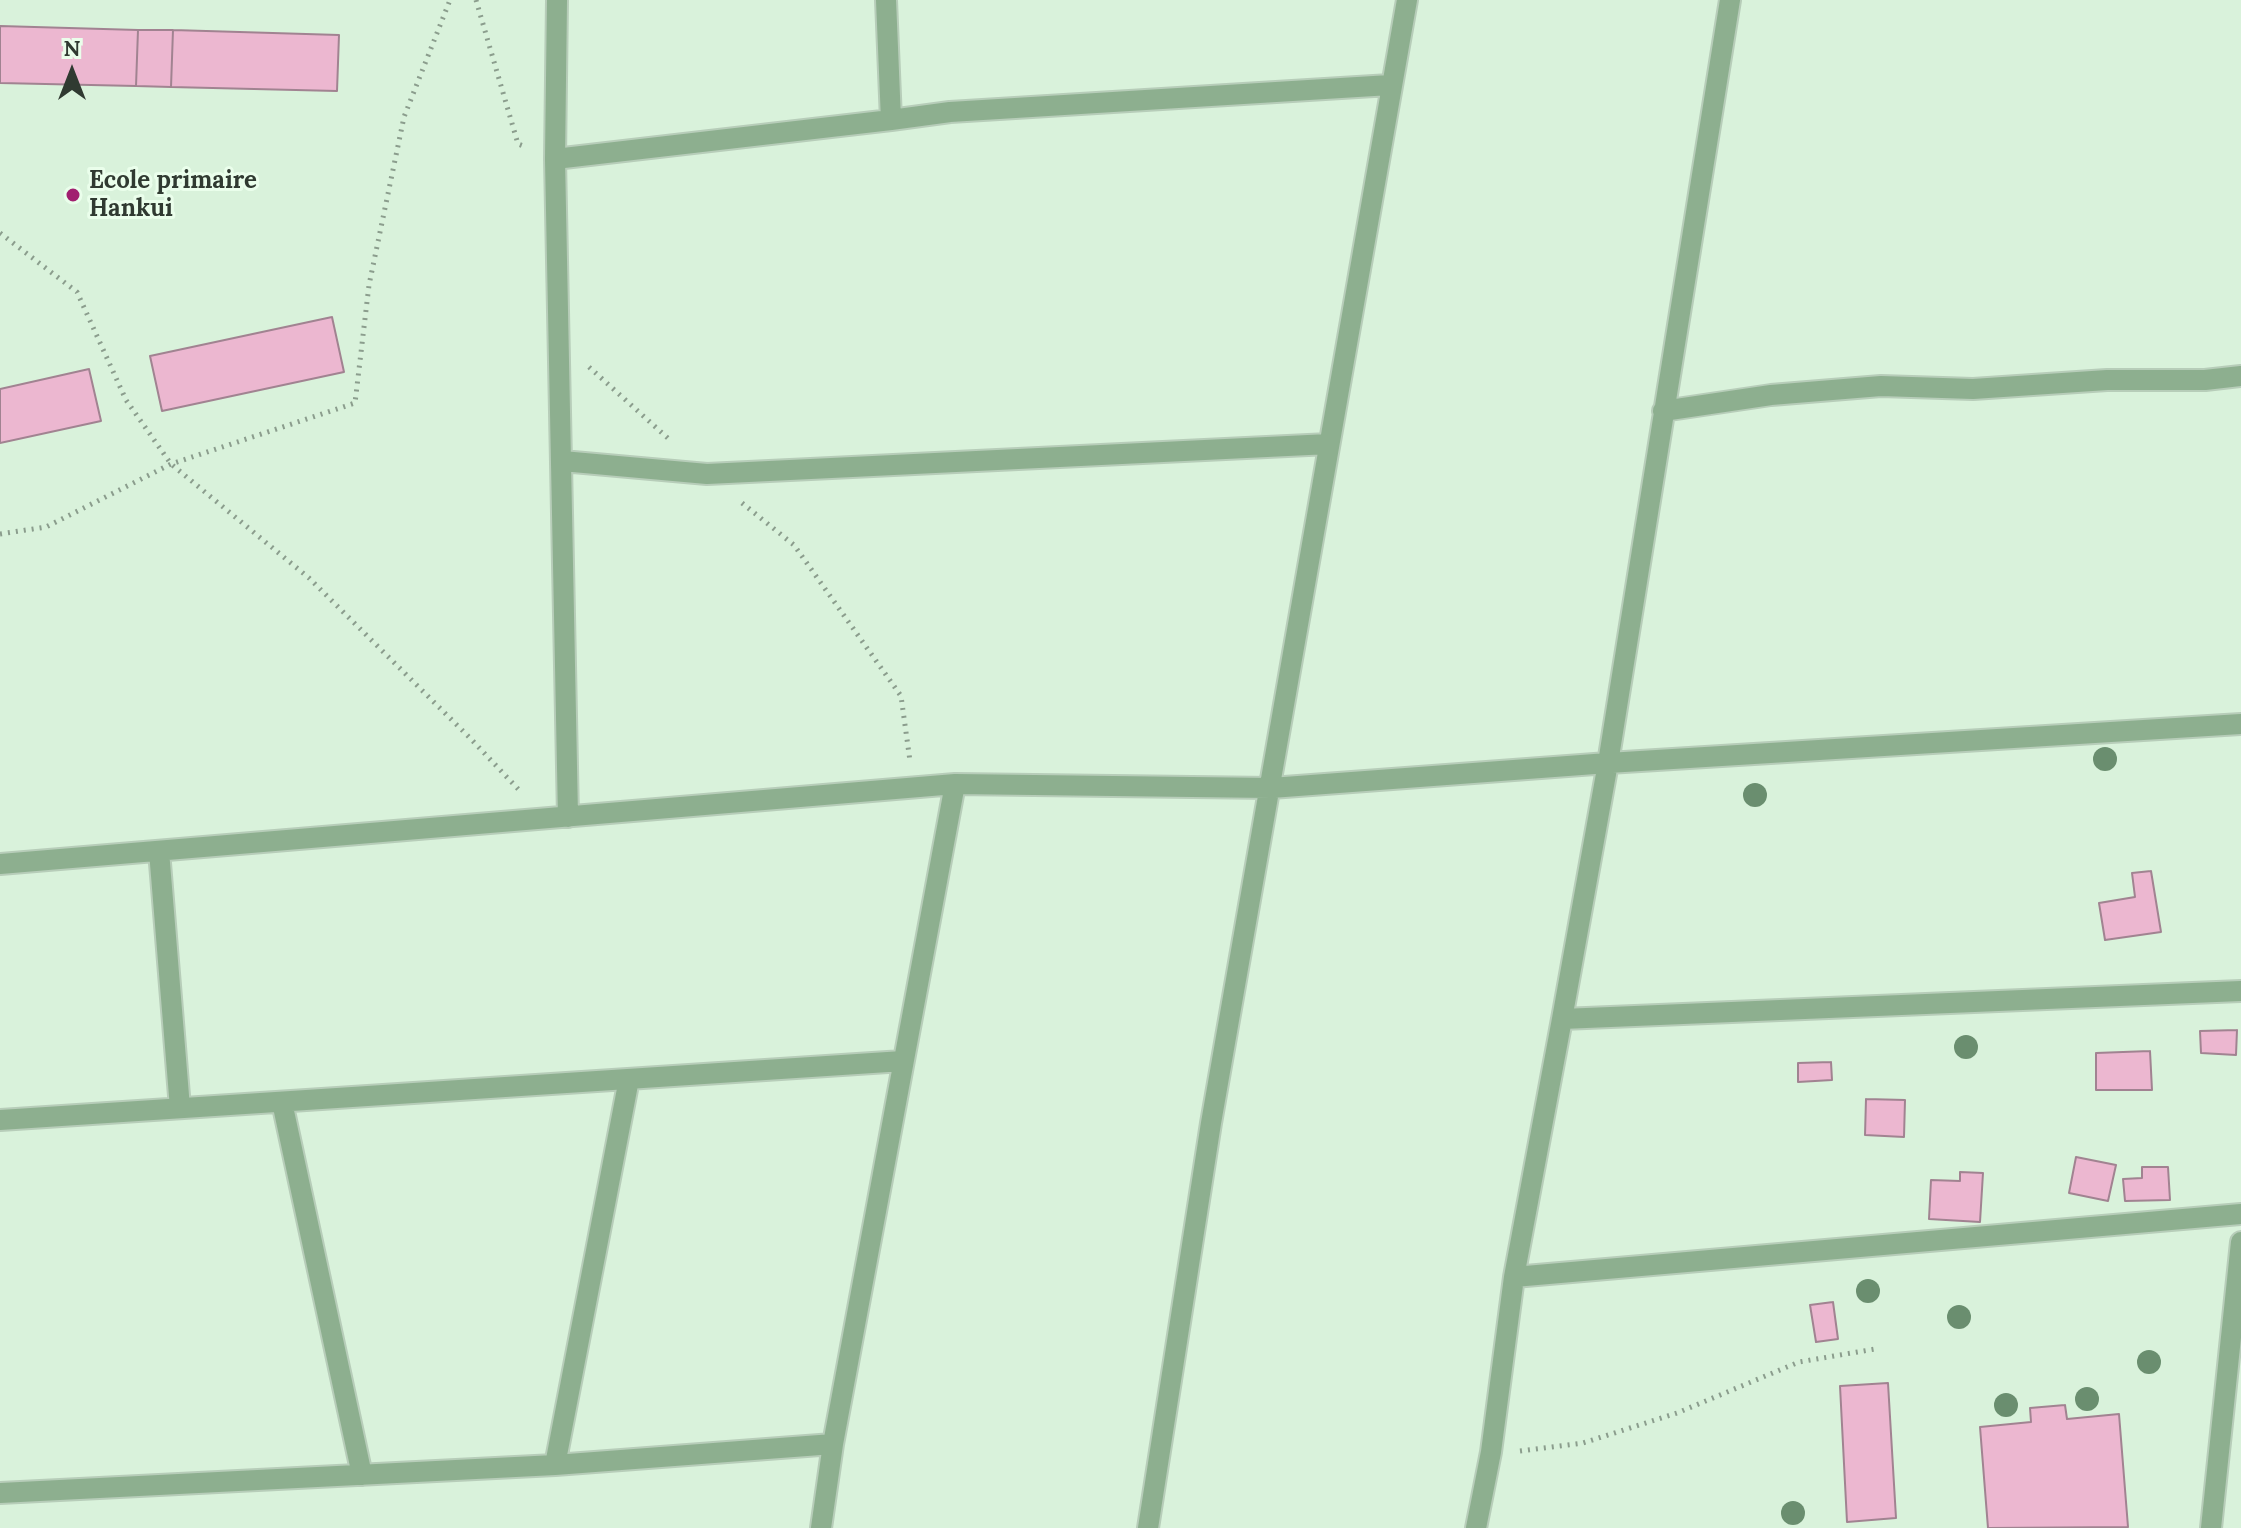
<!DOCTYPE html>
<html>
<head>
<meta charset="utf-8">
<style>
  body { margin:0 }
  #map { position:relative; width:2241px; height:1528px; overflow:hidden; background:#d9f2db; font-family:Lora,serif }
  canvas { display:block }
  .north { position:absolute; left:32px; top:32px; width:80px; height:80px; -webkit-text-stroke:6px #eafeeb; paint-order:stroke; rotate:0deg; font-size:22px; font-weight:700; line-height:32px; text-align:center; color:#303a31 }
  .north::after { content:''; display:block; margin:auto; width:28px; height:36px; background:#303a31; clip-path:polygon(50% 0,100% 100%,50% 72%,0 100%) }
</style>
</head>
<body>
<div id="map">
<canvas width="2241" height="1528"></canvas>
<div class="north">N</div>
</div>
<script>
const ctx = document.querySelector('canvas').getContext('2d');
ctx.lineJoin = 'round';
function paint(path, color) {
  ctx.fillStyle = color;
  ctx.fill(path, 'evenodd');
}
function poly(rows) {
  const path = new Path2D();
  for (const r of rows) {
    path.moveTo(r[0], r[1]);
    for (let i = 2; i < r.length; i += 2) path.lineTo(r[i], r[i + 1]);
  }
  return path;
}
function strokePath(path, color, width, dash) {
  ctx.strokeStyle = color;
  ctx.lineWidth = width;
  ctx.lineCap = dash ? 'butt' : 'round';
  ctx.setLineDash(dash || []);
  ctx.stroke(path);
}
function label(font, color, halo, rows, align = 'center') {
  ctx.font = font + ' Lora,serif';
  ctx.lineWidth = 6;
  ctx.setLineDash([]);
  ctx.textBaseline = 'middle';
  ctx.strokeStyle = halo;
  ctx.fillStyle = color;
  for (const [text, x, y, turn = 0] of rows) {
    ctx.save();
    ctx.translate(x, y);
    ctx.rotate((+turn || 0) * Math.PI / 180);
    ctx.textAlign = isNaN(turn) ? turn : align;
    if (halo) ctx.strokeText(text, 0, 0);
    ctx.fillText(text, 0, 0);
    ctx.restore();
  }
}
const building = poly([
  [0,26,138,30,136,86,0,83,0,26],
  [138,30,173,30,171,87,136,86,138,30],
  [173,30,339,35,337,91,171,87,173,30],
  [332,317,344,372,162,411,150,356,332,317],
  [89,369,101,421,0,443,0,389,89,369],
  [2151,871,2161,932,2105,940,2099,903,2135,897,2132,873,2151,871],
  [2237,1030,2236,1055,2201,1053,2200,1031,2237,1030],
  [2150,1051,2152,1090,2096,1090,2096,1053,2150,1051],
  [1831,1062,1832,1080,1798,1082,1798,1063,1831,1062],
  [1866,1099,1905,1100,1904,1137,1865,1135,1866,1099],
  [2076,1157,2116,1165,2108,1201,2069,1193,2076,1157],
  [2142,1167,2168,1167,2170,1200,2125,1201,2123,1179,2142,1178,2142,1167],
  [1960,1172,1983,1173,1980,1222,1929,1219,1931,1180,1960,1181,1960,1172],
  [1833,1302,1838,1339,1816,1342,1810,1305,1833,1302],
  [1888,1383,1896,1518,1847,1522,1840,1386,1888,1383],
  [2065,1405,2067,1419,2119,1414,2128,1527,1988,1528,1980,1427,2031,1422,2030,1408,2065,1405]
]);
paint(building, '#ecb7d0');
strokePath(building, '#a18391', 2);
const street = poly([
  [1730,0,1608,763,1562,1019,2241,991],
  [891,120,950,112,1390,85],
  [555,159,557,0],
  [1663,411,1771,395,1881,386,1973,389,2107,380,2205,380,2241,376],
  [562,461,707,474,1329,444],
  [568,817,555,159,891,120,886,0],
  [159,851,180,1108],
  [0,864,955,784,1271,788,1608,763,2241,724],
  [282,1102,362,1475],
  [0,1120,903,1061],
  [1514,1277,2241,1214],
  [555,1465,629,1079],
  [0,1493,555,1465,833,1444],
  [821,1528,833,1444,955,784],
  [1148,1528,1211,1123,1407,0],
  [1476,1528,1491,1452,1514,1277,1562,1019],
  [2211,1528,2241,1242]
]);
strokePath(street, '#b7cdb9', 24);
strokePath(poly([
  [476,0,518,144,526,147],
  [0,233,77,292,126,400,171,464,309,578,470,738,520,791],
  [589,367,671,441],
  [742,503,794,545,901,696,910,761],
  [0,534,46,527,171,464,355,403,369,285,404,117,450,0],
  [1520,1451,1583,1443,1677,1413,1799,1362,1875,1349]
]), '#8b9d8d', 5, [2, 6]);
strokePath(street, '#8daf8f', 20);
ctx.fillStyle = '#6a8e6f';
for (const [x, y] of [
  [2105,759],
  [1755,795],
  [1966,1047],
  [1868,1291],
  [1959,1317],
  [2149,1362],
  [2087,1399],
  [2006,1405],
  [1793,1513]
]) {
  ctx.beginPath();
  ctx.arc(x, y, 12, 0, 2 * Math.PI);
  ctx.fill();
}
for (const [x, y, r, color] of [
  [73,195,8,"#a11f6f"]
]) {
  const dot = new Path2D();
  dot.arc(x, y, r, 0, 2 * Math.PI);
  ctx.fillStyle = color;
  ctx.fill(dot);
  strokePath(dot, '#eafeeb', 3);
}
label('bold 24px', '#303a31', '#eafeeb', [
  ["Ecole primaire",89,181],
  ["Hankui",89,209]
], 'left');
</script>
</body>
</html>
